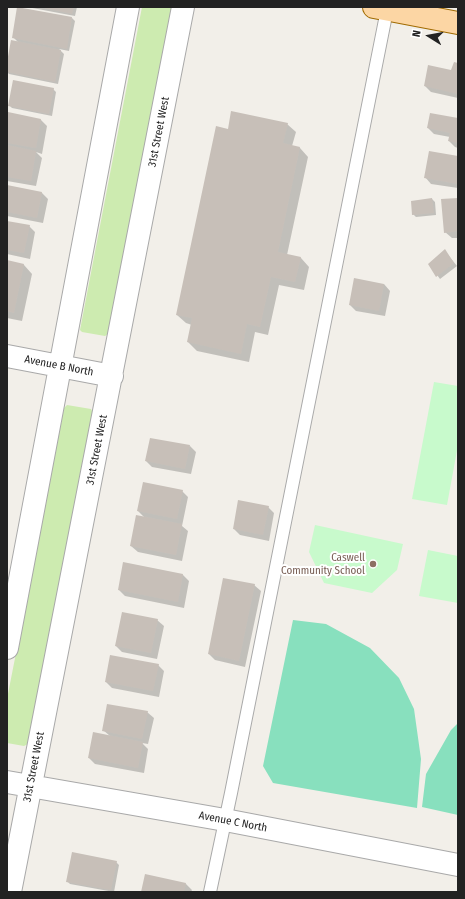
<!DOCTYPE html>
<html>
<head>
<meta charset="utf-8">
<style>
  body { margin:0 }
  #map { position:relative; width:465px; height:899px; overflow:hidden; background:#f2efe9; font-family:"Fira Sans Condensed",sans-serif }
  canvas { display:block }
  .frame { position:absolute; inset:0; border:8px solid #222; pointer-events:none }
  .north { position:absolute; left:409px; top:16px; width:40px; height:40px; -webkit-text-stroke:3px #fff; paint-order:stroke; rotate:281deg; font-size:11px; font-weight:700; line-height:16px; text-align:center; color:#222 }
  .north::after { content:''; display:block; margin:auto; width:14px; height:18px; background:#222; clip-path:polygon(50% 0,100% 100%,50% 72%,0 100%) }
</style>
</head>
<body>
<div id="map">
<canvas width="465" height="899"></canvas>
<div class="frame"></div>
<div class="north">N</div>
</div>
<script>
const ctx = document.querySelector('canvas').getContext('2d');
ctx.lineJoin = 'round';
function paint(path, color) {
  ctx.fillStyle = color;
  ctx.fill(path, 'evenodd');
}
function poly(rows) {
  const path = new Path2D();
  for (const r of rows) {
    path.moveTo(r[0], r[1]);
    for (let i = 2; i < r.length; i += 2) path.lineTo(r[i], r[i + 1]);
  }
  return path;
}
function strokePath(path, color, width, dash) {
  ctx.strokeStyle = color;
  ctx.lineWidth = width;
  ctx.lineCap = dash ? 'butt' : 'round';
  ctx.setLineDash(dash || []);
  ctx.stroke(path);
}
function label(font, color, halo, rows, align = 'center') {
  ctx.font = font + ' "Fira Sans Condensed",sans-serif';
  ctx.lineWidth = 4;
  ctx.setLineDash([]);
  ctx.textBaseline = 'middle';
  ctx.strokeStyle = halo;
  ctx.fillStyle = color;
  for (const [text, x, y, turn = 0] of rows) {
    ctx.save();
    ctx.translate(x, y);
    ctx.rotate((+turn || 0) * Math.PI / 180);
    ctx.textAlign = isNaN(turn) ? turn : align;
    if (halo) ctx.strokeText(text, 0, 0);
    ctx.fillText(text, 0, 0);
    ctx.restore();
  }
}
paint(poly([
  [142,7,172,7,108,334,105,336,82,332,80,330],
  [67,405,91,409,93,413,28,744,24,746,7,743,7,699,64,408]
]), '#cdebb0');
paint(poly([
  [434,382,458,386,458,445,447,505,412,499],
  [315,525,403,544,397,570,372,593,324,583,309,552],
  [428,550,458,556,458,603,419,596]
]), '#c8facc');
paint(poly([
  [293,620,326,624,370,648,399,678,414,709,421,759,417,808,273,783,263,766],
  [458,723,458,815,422,807,426,774,451,730]
]), '#88e0be');
paint(poly([
  [27,7,77,7,75,16],
  [72,18,75,21,69,51,59,49,64,54,58,84,9,74,7,72,7,67,18,42,13,37],
  [458,64,458,98,431,92,425,86,452,72],
  [53,89,56,92,52,116,12,108,9,105],
  [8,113,41,120,47,126,42,154,36,152,42,158,36,186,7,181,7,146,8,146,7,145,7,121],
  [458,117,458,148,455,147,449,141,450,137,434,134,428,128,458,119],
  [287,124,296,132,292,146,300,148,308,157,287,255,301,258,309,267,304,290,279,285,268,335,255,332,249,362,197,351,188,342,192,325,186,323,177,315,229,130],
  [458,157,458,188,431,184,425,177],
  [7,186,42,193,48,199,43,223,7,216],
  [432,199,435,202,436,215,416,217,413,214],
  [458,199,458,238,452,238,445,232],
  [7,222,29,226,35,232,30,259,7,254],
  [445,251,457,266,440,279,429,264],
  [7,261,24,265,32,274,22,321,7,318],
  [384,284,390,291,385,316,356,311,350,305],
  [190,446,196,452,191,474,152,467,146,461],
  [182,491,188,497,182,526,188,531,182,561,138,552,131,546,144,517,138,511],
  [268,507,274,513,269,541,240,535,234,529],
  [183,575,189,581,184,608,125,596,119,590],
  [224,579,254,585,261,591,245,667,215,660,209,654],
  [157,620,164,626,157,659,122,652,116,646],
  [158,665,164,671,159,697,112,688,106,682],
  [147,712,154,718,148,744,142,743,148,749,144,773,95,764,89,758,110,736,103,730],
  [116,862,119,865,114,892,70,884,67,881],
  [186,884,192,890,191,892,142,892]
]), '#0003');
paint(poly([
  [17,7,72,17,67,49,12,38],
  [40,7,74,7,72,14],
  [11,40,61,50,55,82,7,72,7,62],
  [454,62,458,63,458,94,424,86,428,65,451,70],
  [13,80,54,88,49,114,8,106],
  [231,111,288,123,283,143,300,147,278,252,301,257,295,282,271,277,260,327,247,324,241,354,187,342,192,318,176,315,216,126,228,129],
  [8,112,41,119,36,148,7,143],
  [430,113,458,118,458,143,448,141,450,133,427,128],
  [7,145,36,151,31,181,7,177],
  [429,151,458,156,458,184,424,178],
  [7,185,42,192,37,218,7,212],
  [432,198,434,213,412,215,411,201],
  [458,198,458,231,444,233,441,199],
  [7,221,30,225,24,253,7,250],
  [445,249,454,263,436,277,428,264],
  [7,260,24,264,14,313,7,311],
  [354,278,384,284,379,311,349,305],
  [150,438,190,445,185,469,145,461],
  [143,482,183,490,177,519,137,511],
  [238,500,269,506,263,535,233,529],
  [136,515,182,524,176,555,130,546],
  [123,562,183,574,178,602,118,590],
  [223,578,255,584,239,661,208,654],
  [122,612,158,619,151,653,115,646],
  [110,655,159,664,153,691,105,682],
  [107,704,148,711,142,739,102,731],
  [93,732,143,742,138,768,88,758],
  [72,852,117,861,111,890,66,882],
  [145,874,186,883,184,892,141,892]
]), '#c7bfb8');
const lane = poly([
  [210,892,231,793,387,10]
]);
const street = poly([
  [7,356,112,376],
  [7,648,128,7],
  [7,782,225,820,458,865],
  [10,892,183,7]
]);
const primary = poly([
  [374,7,458,23]
]);
strokePath(lane, '#a9a9a9', 14);
strokePath(street, '#a9a9a9', 24);
strokePath(primary, '#a06b00', 24);
strokePath(lane, '#fff', 12);
strokePath(street, '#fff', 22);
strokePath(primary, '#fcd6a4', 22);
for (const [x, y, r, color] of [
  [373,564,4,"#8d6e63"]
]) {
  const dot = new Path2D();
  dot.arc(x, y, r, 0, 2 * Math.PI);
  ctx.fillStyle = color;
  ctx.fill(dot);
  strokePath(dot, '#fff', 1.5);
}
label('11px', '#222', '#fff', [
  ["31st Street West",159,132,-79],
  ["Avenue B North",59,366,11],
  ["31st Street West",97,450,-79],
  ["31st Street West",34,767,-79],
  ["Avenue C North",233,822,11]
]);
label('11px', '#785e54', '#fff', [
  ["Caswell",365,558],
  ["Community School",365,571]
], 'right');
</script>
</body>
</html>
